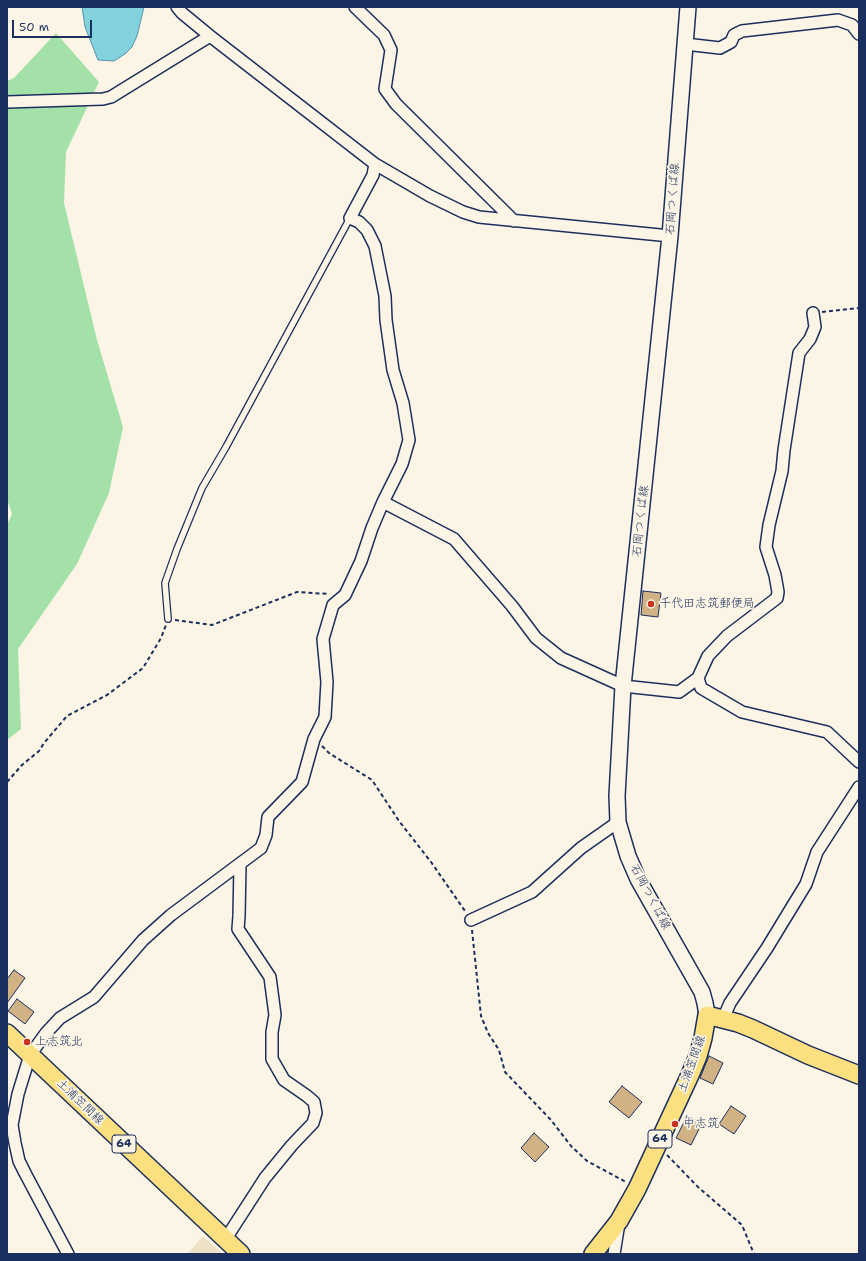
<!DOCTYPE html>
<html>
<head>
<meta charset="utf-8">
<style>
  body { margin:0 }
  #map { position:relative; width:866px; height:1261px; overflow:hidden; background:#fcf5e5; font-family:"Shantell Sans",sans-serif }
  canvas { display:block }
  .frame { position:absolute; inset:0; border:8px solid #1b2f5e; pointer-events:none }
  .scale { position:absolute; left:12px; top:20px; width:80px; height:18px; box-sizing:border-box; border:2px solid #1b2f5e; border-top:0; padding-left:5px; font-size:12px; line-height:14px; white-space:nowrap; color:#1b2f5e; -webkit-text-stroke:3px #fcf5e5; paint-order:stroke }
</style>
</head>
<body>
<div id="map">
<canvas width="866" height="1261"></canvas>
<div class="frame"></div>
<div class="scale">50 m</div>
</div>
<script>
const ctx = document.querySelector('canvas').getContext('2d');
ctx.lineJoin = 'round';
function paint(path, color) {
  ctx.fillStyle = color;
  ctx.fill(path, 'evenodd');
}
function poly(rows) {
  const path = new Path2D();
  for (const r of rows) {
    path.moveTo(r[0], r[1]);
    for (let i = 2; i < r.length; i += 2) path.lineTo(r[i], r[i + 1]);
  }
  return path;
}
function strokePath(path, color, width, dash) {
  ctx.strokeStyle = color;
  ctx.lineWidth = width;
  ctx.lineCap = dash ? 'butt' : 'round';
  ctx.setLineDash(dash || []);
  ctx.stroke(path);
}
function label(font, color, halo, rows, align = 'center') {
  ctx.font = font + ' "Shantell Sans","Klee One",sans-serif';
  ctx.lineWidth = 3.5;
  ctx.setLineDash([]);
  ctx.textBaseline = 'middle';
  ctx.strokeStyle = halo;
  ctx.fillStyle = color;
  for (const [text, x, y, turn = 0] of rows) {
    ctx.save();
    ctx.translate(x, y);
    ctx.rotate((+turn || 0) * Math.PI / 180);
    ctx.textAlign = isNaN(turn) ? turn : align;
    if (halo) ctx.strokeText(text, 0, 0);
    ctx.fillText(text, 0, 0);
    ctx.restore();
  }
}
paint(poly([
  [203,1236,223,1254,187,1254]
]), '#efe1c8');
paint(poly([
  [56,33,99,82,66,152,64,203,97,340,123,427,109,493,77,564,18,649,21,729,7,740,7,525,12,514,7,499,7,81,14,78]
]), '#a3e1a9');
const water = poly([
  [82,7,144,7,137,36,132,47,125,54,114,61,98,60,85,27,82,7]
]);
paint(water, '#82d2de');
strokePath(water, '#5991ab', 1);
const building = poly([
  [643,591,661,593,658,617,641,615,643,591],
  [14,970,25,978,7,1003,7,979,14,970],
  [17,999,34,1012,25,1024,8,1011,17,999],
  [709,1056,723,1063,713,1084,700,1078,709,1056],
  [622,1086,642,1102,629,1118,609,1102,622,1086],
  [731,1106,746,1116,734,1134,719,1124,731,1106],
  [687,1116,702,1123,691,1145,676,1138,687,1116],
  [534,1133,549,1147,535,1162,521,1148,534,1133]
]);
paint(building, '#d0b284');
strokePath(building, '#1b2f5e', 1);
const lane = poly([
  [168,619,165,583,177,549,202,488,226,447,350,218]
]);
const street = poly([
  [177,7,182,13,210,36,375,164,430,196,463,212,479,217,670,236],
  [355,7,384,35,391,50,385,89,396,104,514,221],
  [685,44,720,48,731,42,734,35,742,31,838,20,852,25,859,34],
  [7,102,103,99,111,97,210,36],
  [383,502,454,539,512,606,536,638,561,658,623,686,679,692,698,678,708,656,727,636,777,598,778,592,775,575,766,547,769,525,782,471,784,450,799,353,810,339,815,327,813,313],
  [698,678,701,688,742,712,827,732,859,762],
  [471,920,532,892,581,848,618,822],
  [723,1019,730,1003,767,948,806,884,817,852,859,787],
  [225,1240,265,1178,292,1145,313,1123,316,1113,314,1102,307,1096,284,1080,272,1059,272,1032,275,1015,270,977,238,929,239,916,240,865],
  [68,1254,25,1173,19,1161,15,1143,12,1125,18,1094,30,1055,46,1033,60,1018,94,997,143,940,171,915,261,848,266,835,268,817,302,782,314,739,325,717,327,682,323,639,333,605,345,595,361,561,372,528,383,502,402,464,409,440,403,403,393,370,386,320,385,296,375,246,367,230,359,222,350,218,373,175,375,164],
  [614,1254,619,1223]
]);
const secondary = poly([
  [688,7,670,236,623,686,617,796,618,822,628,856,638,879,702,992,705,1003,707,1015]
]);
const primary = poly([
  [7,1033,241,1254],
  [593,1254,619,1221,637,1189,690,1075,698,1056,703,1038,707,1015,738,1023,753,1029,808,1055,859,1075]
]);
strokePath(lane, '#1b2f5e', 8);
strokePath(street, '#1b2f5e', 14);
strokePath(secondary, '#1b2f5e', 18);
strokePath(primary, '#1b2f5e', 20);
strokePath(poly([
  [822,312,859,308],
  [175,620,212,625,297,592,329,594],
  [322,746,329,753,372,780,399,821,431,862,465,911],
  [7,782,22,765,39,751,44,743,67,716,107,695,143,668,161,638,166,625],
  [472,930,481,1016,488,1033,499,1050,505,1072,551,1120,571,1146,587,1161,626,1182],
  [667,1155,698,1187,742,1225,754,1254]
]), '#1b2f5e', 2, [4, 3]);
strokePath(lane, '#fcf5e5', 5.5);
strokePath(street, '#fcf5e5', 11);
strokePath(secondary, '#fcf5e5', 15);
strokePath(primary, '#fce080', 17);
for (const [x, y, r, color] of [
  [651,604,4,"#c8321e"],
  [27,1042,4,"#c8321e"],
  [675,1124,4,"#c8321e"]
]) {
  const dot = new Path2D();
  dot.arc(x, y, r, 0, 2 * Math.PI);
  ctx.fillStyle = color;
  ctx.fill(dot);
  strokePath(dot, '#fcf5e5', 1.5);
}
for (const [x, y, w] of [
  [660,1139,24],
  [124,1144,24]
]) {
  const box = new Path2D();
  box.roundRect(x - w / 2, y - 9, w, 18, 3);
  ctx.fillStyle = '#fcf5e5';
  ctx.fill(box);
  strokePath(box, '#1b2f5e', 1);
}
label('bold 11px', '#1b2f5e', null, [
  ["64",660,1139],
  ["64",124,1144]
]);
label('12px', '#1b2f5e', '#fcf5e5', [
  ["石岡つくば線",673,199,-86],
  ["石岡つくば線",641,521,-84],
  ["石岡つくば線",650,897,62],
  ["土浦笠間線",692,1064,-70],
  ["土浦笠間線",80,1102,44]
]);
label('12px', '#1b2f5e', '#fcf5e5', [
  ["千代田志筑郵便局",659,604],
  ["上志筑北",35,1042],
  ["中志筑",683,1124]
], 'left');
</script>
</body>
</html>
